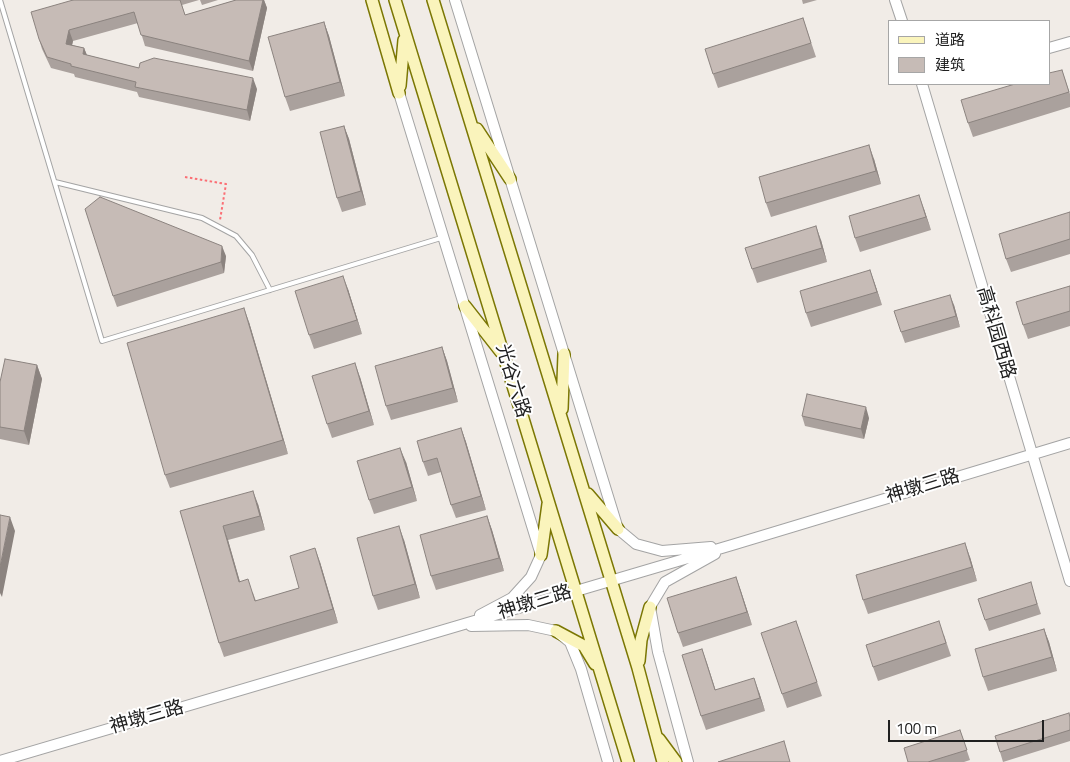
<!DOCTYPE html>
<html>
<head>
<meta charset="utf-8">
<style>
  body { margin:0 }
  #map { position:relative; width:1070px; height:762px; overflow:hidden; background:#f1ece7; font-family:"Titillium Web","Noto Sans SC",sans-serif }
  canvas { display:block }
  .legend { position:absolute; left:888px; top:20px; width:162px; height:65px; box-sizing:border-box; background:#fff; border:1px solid #a6a6a6; margin:0; padding:6px 9px; list-style:none; font-size:15px; color:#202020 }
  .legend li { display:flex; align-items:center; gap:10px; height:25px }
  .legend b { width:25px; border:1px solid #a6a6a6 }
  .scale { position:absolute; left:888px; top:720px; width:156px; height:22px; box-sizing:border-box; border:2px solid #202020; border-top:0; padding-left:6px; font-size:15px; line-height:18px; white-space:nowrap; color:#202020; -webkit-text-stroke:4px #fff; paint-order:stroke }
</style>
</head>
<body>
<div id="map">
<canvas width="1070" height="762"></canvas>
<ul class="legend">
<li><b style="height:6px;background:#faf4bc"></b>道路</li>
<li><b style="height:14px;background:#c6bbb6"></b>建筑</li>
</ul>
<div class="scale">100 m</div>
</div>
<script>
const ctx = document.querySelector('canvas').getContext('2d');
ctx.lineJoin = 'round';
function poly(rows) {
  const path = new Path2D();
  for (const r of rows) {
    path.moveTo(r[0], r[1]);
    for (let i = 2; i < r.length; i += 2) path.lineTo(r[i], r[i + 1]);
  }
  return path;
}
function strokePath(path, color, width, dash) {
  ctx.strokeStyle = color;
  ctx.lineWidth = width;
  ctx.lineCap = dash ? 'butt' : 'round';
  ctx.setLineDash(dash || []);
  ctx.stroke(path);
}
function paint(path, color) {
  ctx.fillStyle = color;
  ctx.fill(path, 'evenodd');
}
function label(font, color, halo, rows, align = 'center') {
  ctx.font = font + ' "Titillium Web","Noto Sans SC",sans-serif';
  ctx.lineWidth = 4;
  ctx.setLineDash([]);
  ctx.textBaseline = 'middle';
  ctx.strokeStyle = halo;
  ctx.fillStyle = color;
  for (const [text, x, y, turn = 0] of rows) {
    ctx.save();
    ctx.translate(x, y);
    ctx.rotate((+turn || 0) * Math.PI / 180);
    ctx.textAlign = isNaN(turn) ? turn : align;
    if (halo) ctx.strokeText(text, 0, 0);
    ctx.fillText(text, 0, 0);
    ctx.restore();
  }
}
const service = poly([
  [0,0,102,341,441,238],
  [55,182,202,218,236,236,252,255,270,290]
]);
const tertiary = poly([
  [455,0,618,529,636,544,662,551,711,547],
  [895,0,902,21],
  [1049,48,1070,42],
  [922,84,1070,581],
  [399,93,541,555,531,577,512,598,480,615],
  [471,626,528,625,556,631,570,642,581,669,608,762],
  [0,761,732,545,1070,443],
  [688,762,658,652,650,607,665,582,715,554]
]);
const secondary = poly([
  [372,0,399,93],
  [395,0,628,762],
  [433,0,638,668,663,762],
  [400,86,404,40],
  [477,129,510,179],
  [465,306,501,352],
  [562,409,564,354],
  [588,494,618,529],
  [541,555,548,504],
  [556,631,584,646,595,664],
  [639,661,641,640,650,607],
  [659,739,676,762]
]);
strokePath(service, '#a4a4a4', 6);
strokePath(tertiary, '#a4a4a4', 12);
strokePath(secondary, '#7b7704', 14);
strokePath(poly([
  [185,177,226,184,220,220]
]), '#fb6e74', 2, [2.5, 2.5]);
strokePath(service, '#fff', 4);
strokePath(tertiary, '#fff', 10);
strokePath(secondary, '#faf4bc', 11);
paint(poly([
  [73,0,199,0,182,5,185,15,236,0,264,0,267,8,253,71,145,46,138,23,73,41,72,45,84,48,87,55,139,68,257,89,250,121,139,97,137,92,75,77,74,74,51,68,42,49,39,39],
  [200,0,218,0,202,5],
  [802,0,817,0,803,4],
  [803,18,816,57,718,88,713,74],
  [324,22,329,36,345,96,290,111,285,97],
  [1062,70,1070,94,1070,107,973,137,968,123],
  [344,126,349,139,366,205,342,212,337,198],
  [874,159,881,184,771,217,766,203],
  [924,209,931,230,860,252,855,238],
  [1070,212,1070,254,1011,272,1006,259],
  [821,240,827,262,757,283,752,269],
  [226,256,224,273,117,307,113,296],
  [870,270,882,305,811,327,806,313],
  [1070,286,1070,326,1028,339,1023,325],
  [348,289,362,334,314,349,309,335],
  [954,305,960,327,905,343,901,332],
  [249,322,288,454,170,488,165,475],
  [442,347,447,361,458,402,391,420,386,406],
  [37,365,42,379,29,445,0,439,0,382],
  [360,377,374,425,332,438,327,424],
  [802,416,869,418,864,439,805,426],
  [461,428,466,442,486,510,456,518,451,505,441,472,428,476,423,462],
  [406,462,417,501,374,514,369,500],
  [258,504,265,530,228,540,240,582,253,593,256,601,299,588,320,562,338,623,224,657,219,643,180,511],
  [487,516,492,530,504,571,436,590,431,576],
  [404,540,420,598,378,610,373,596],
  [970,557,977,581,868,614,863,600],
  [736,577,752,625,683,647,678,633],
  [1034,593,1041,614,989,631,985,620],
  [796,621,822,696,787,708,782,694],
  [1044,629,1049,642,1057,671,988,691,983,677],
  [944,635,951,656,878,681,873,667],
  [702,649,715,690,759,692,765,711,706,730,701,716],
  [1070,716,1070,741,1003,762,1000,752],
  [960,730,970,760,964,762,908,762]
]), '#aaa19d');
paint(poly([
  [263,0,264,0,267,8,253,71,249,61],
  [324,22,329,36,345,96,340,82],
  [69,30,73,41,70,54,66,44],
  [84,48,88,58,83,54],
  [253,78,257,89,250,121,247,110],
  [344,126,349,139,366,205,361,191],
  [869,145,874,159,881,184,876,171],
  [919,195,924,209,931,230,926,217],
  [816,226,821,240,827,262,822,248],
  [222,246,226,256,224,273,221,262],
  [870,270,875,284,882,305,877,292],
  [343,276,348,289,362,334,357,320],
  [950,295,954,305,960,327,956,316],
  [244,308,249,322,288,454,283,440],
  [442,347,447,361,458,402,453,388],
  [355,363,360,377,374,425,369,411],
  [37,365,42,379,29,445,24,431],
  [866,407,869,418,864,439,861,429],
  [461,428,466,442,486,510,481,496],
  [400,448,406,462,417,501,412,487],
  [253,491,258,504,265,530,260,516],
  [487,516,492,530,504,571,499,558],
  [10,517,15,531,2,597,0,593,0,567],
  [223,526,228,540,244,596,239,582],
  [399,526,404,540,420,598,415,584],
  [965,543,970,557,977,581,972,567],
  [315,548,320,562,338,623,333,609],
  [736,577,741,591,752,625,747,612],
  [1044,629,1049,642,1057,671,1052,657],
  [702,649,707,663,720,704,715,690],
  [754,678,759,692,765,711,760,698]
]), '#8b837f');
const building = poly([
  [73,0,180,0,185,15,236,0,263,0,249,61,141,35,134,12,69,30,66,44,84,48,83,54,139,68,140,63,154,58,253,78,247,110,135,87,136,82,71,66,71,64,47,57,39,39,31,12,73,0],
  [803,18,811,43,713,74,705,49,803,18],
  [324,22,340,82,285,97,268,37,324,22],
  [1062,70,1069,92,968,123,961,100,1015,84,1049,84,1049,73,1062,70],
  [344,126,361,191,337,198,320,132,344,126],
  [869,145,876,171,766,203,759,177,869,145],
  [919,195,926,217,855,238,849,216,919,195],
  [100,197,222,246,221,262,113,296,85,209,100,197],
  [1070,212,1070,239,1006,259,999,234,1070,212],
  [816,226,822,248,752,269,745,248,816,226],
  [870,270,877,292,806,313,800,291,870,270],
  [343,276,357,320,309,335,295,291,343,276],
  [1070,286,1070,311,1023,325,1016,302,1070,286],
  [950,295,956,316,901,332,894,311,950,295],
  [244,308,283,440,165,475,127,343,244,308],
  [442,347,453,388,386,406,375,366,442,347],
  [5,359,37,365,24,431,0,427,0,382,5,359],
  [355,363,369,411,327,424,312,376,355,363],
  [807,394,866,407,861,429,802,416,807,394],
  [461,428,481,496,451,505,437,458,423,462,417,441,461,428],
  [400,448,412,487,369,500,357,461,400,448],
  [253,491,260,516,223,526,239,582,248,579,255,601,299,588,290,556,315,548,333,609,219,643,180,511,253,491],
  [0,515,10,517,0,567,0,515],
  [487,516,499,558,431,576,420,535,487,516],
  [399,526,415,584,373,596,357,538,399,526],
  [965,543,972,567,863,600,856,575,965,543],
  [736,577,747,612,678,633,667,598,736,577],
  [1031,582,1037,604,985,620,978,599,1031,582],
  [796,621,817,682,782,694,761,633,796,621],
  [939,621,946,643,873,667,866,645,939,621],
  [1044,629,1052,657,983,677,975,649,1044,629],
  [702,649,715,690,754,678,760,698,701,716,682,655,702,649],
  [1069,713,1070,717,1070,730,1000,752,995,736,1069,713],
  [960,730,967,750,928,762,908,762,904,748,960,730],
  [784,741,790,762,718,762,784,741]
]);
paint(building, '#c6bbb6');
strokePath(building, '#8b837f', 1);
label('19px', '#202020', '#fff', [
  ["高科园西路",995,333,74],
  ["光谷六路",512,381,73],
  ["神墩三路",923,487,-17],
  ["神墩三路",535,603,-17],
  ["神墩三路",147,718,-16]
]);
</script>
</body>
</html>
